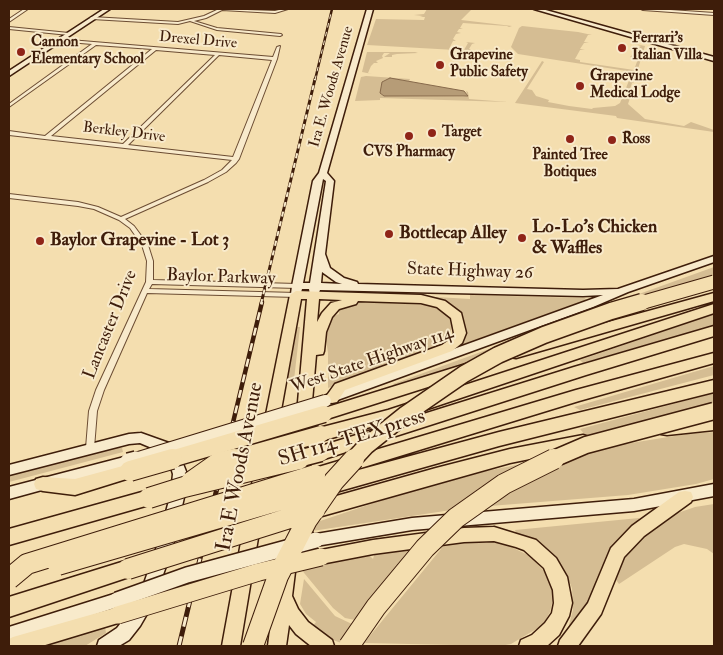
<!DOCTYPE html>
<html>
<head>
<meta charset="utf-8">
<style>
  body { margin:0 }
  #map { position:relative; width:723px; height:655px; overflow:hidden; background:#f4deaf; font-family:"IM FELL Double Pica",serif }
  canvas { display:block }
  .frame { position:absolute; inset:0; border:10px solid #3e1d0a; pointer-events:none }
</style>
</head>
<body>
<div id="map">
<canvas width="723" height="655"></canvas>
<div class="frame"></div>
</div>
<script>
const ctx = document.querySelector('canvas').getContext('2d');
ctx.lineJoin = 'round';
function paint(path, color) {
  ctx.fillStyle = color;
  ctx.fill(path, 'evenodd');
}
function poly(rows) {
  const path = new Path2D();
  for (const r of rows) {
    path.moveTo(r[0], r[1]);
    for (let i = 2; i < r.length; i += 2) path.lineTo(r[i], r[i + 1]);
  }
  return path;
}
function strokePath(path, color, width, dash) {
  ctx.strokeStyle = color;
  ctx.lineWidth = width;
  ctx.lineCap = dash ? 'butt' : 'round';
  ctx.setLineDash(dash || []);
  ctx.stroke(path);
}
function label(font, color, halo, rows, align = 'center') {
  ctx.font = font + ' "IM FELL Double Pica",serif';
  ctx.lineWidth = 4;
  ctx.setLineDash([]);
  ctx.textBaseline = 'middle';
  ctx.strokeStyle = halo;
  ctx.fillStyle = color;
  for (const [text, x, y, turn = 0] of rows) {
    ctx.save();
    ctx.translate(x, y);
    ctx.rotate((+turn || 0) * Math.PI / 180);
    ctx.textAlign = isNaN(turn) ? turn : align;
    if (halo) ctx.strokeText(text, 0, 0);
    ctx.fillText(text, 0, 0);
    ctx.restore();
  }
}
paint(poly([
  [427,9,472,9,461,20,512,26,509,27,507,26,463,23,460,28,463,29,459,29,457,32,461,33,456,34,453,39,456,41,453,41,449,49,464,50,468,43,466,42,475,43,472,44,469,49,473,51,367,45,376,19,424,20,425,17,420,17,423,16,414,15,424,14],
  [522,26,578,32,592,35,588,35,584,42,589,43,584,43,580,49,585,50,580,50,575,59,580,60,580,62,634,70,638,59,630,57,635,52,641,53,642,50,635,49,641,46,635,44,645,46,637,72,639,76,646,77,632,83,629,92,632,92,628,104,645,119,684,126,691,122,714,130,714,132,617,118,616,116,515,103,542,61,544,62,527,89,532,90,536,96,549,100,548,102,569,106,592,109,593,108,615,106,620,103,630,78,627,71,518,54,511,47,519,28],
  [367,52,415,52,418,53,397,54,392,55,392,57,384,57,390,53,384,53,382,56,383,58,376,61,378,63,374,63,371,66,368,73,372,74,362,72],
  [366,76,410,79,409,81,387,79,381,94,384,96,463,97,468,96,466,91,468,92,469,99,508,102,380,98,380,100,355,101,361,77],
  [714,267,714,277,630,300,628,298],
  [470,295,585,298,586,300,461,345,459,343,464,332,436,300,436,297,470,299],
  [361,302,431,305,449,316,452,324,450,337,437,346,368,373,366,372,328,388,328,353,325,333,334,316,339,314,339,309],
  [714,314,714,325,583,363,580,360],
  [296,327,300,327,294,380,287,380],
  [511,341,460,368,395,387,393,384],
  [714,366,714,375,580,410,574,407],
  [714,393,714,404,586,436,580,429],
  [714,432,714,479,696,484,628,495,490,506,533,477,575,455,606,447,687,434],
  [110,448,122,448,123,452,9,482,9,475],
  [532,462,458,509,312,531,314,523,392,497,486,471],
  [714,504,714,554,707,549,684,544,675,547,619,584,616,580,623,561,634,544,666,517,695,507],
  [639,518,641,522,625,533,601,568,593,594,581,615,572,627,569,625,573,610,572,588,567,576,541,548,516,534,515,530],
  [443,542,503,543,530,556,544,571,552,588,553,599,550,612,543,625,511,644,500,646,364,643,441,549,439,546],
  [416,548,355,620,345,618,333,608,300,568,369,555,373,559,375,552],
  [304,579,335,616,352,624,341,643,325,637,312,627,316,622,306,614,300,604],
  [105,627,106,633,85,646,45,646]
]), '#d5bd93');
const water = poly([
  [390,78,464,91,468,96,384,96,380,93,382,82,390,78]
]);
paint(water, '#b69c77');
strokePath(water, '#86694b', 1);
const street = poly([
  [24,9,28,9,9,22,9,19,24,9],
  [219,9,275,11,283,9,288,9,275,13,222,10,206,18,194,21,217,28,281,34,282,35,280,36,217,30,190,21,178,24,92,19,90,18,92,17,178,22,204,16,219,9],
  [641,9,656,9,714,13,714,15,643,10,641,9],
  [9,27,69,33,71,34,69,35,9,29,9,27],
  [58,39,273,57,277,47,280,46,277,59,239,159,236,163,226,172,208,182,125,219,134,226,148,245,153,261,153,280,297,284,301,286,297,288,152,284,149,289,296,293,300,295,296,297,147,293,104,390,97,411,94,448,93,450,90,451,87,450,86,448,89,411,96,390,146,282,147,261,142,245,130,228,119,220,94,209,78,206,9,198,9,194,78,202,98,207,121,217,204,180,222,170,232,160,9,135,9,131,45,136,152,49,96,45,9,107,9,104,92,44,57,41,56,40,58,39],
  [156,50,215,55,123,144,51,136,156,50],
  [219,55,272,60,233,157,128,145,219,55]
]);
const secondary = poly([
  [104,9,110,9,9,76,9,71,104,9],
  [367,9,373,9,327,173,334,181,325,254,330,268,344,278,357,282,358,284,583,290,618,289,714,256,714,262,628,292,593,307,332,402,324,402,322,399,324,396,603,295,583,296,320,290,318,295,314,296,310,295,309,289,302,289,300,296,292,296,291,294,292,286,313,181,319,173,367,9],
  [323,179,326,181,310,283,303,283,323,179],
  [322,272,336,282,342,284,321,283,322,272],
  [534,9,542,9,714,57,714,61,534,9],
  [141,433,169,443,178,451,187,474,185,493,173,546,157,592,155,597,149,599,143,597,141,592,157,546,171,493,173,474,168,458,159,451,140,443,129,444,9,475,9,465,129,434,141,433],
  [128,456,133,457,135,461,133,465,9,499,9,487,128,456],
  [714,484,714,496,634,511,412,530,316,546,311,545,309,540,311,535,316,534,412,518,634,499,714,484],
  [117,593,123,595,125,600,123,605,9,643,9,627,117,593],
  [143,600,149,602,151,607,140,626,129,640,119,646,97,646,99,640,117,628,137,602,143,600]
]);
const primary = poly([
  [296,291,421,295,445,301,461,313,466,333,462,343,452,351,345,390,337,402,332,403,327,402,325,398,335,384,442,345,452,338,454,333,451,318,437,307,421,303,358,301,356,304,339,309,332,317,326,332,324,351,323,354,316,355,308,448,306,452,301,454,296,452,294,448,307,299,301,299,265,499,263,504,257,505,251,504,249,499,290,295,296,291],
  [319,299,342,300,331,303,322,313,317,322,319,299],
  [685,491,691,492,693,497,691,502,644,536,624,557,601,614,578,646,558,646,560,640,588,603,611,548,632,526,679,492,685,491],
  [252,519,258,521,260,526,240,646,222,646,244,526,246,521,252,519],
  [494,527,536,540,556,558,567,577,572,603,569,616,559,635,547,646,519,646,521,640,532,635,545,623,552,613,554,603,553,590,544,568,524,550,516,547,494,541,464,542,373,554,321,564,315,562,313,557,315,552,321,550,373,540,464,528,494,527],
  [286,564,292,567,295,572,292,596,298,609,308,622,332,640,334,646,311,646,296,634,289,625,286,646,268,646,277,572,280,567,286,564],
  [118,607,124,609,127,615,124,621,118,623,42,646,9,646,9,639,13,637,118,607]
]);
const highway = poly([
  [714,293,714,301,516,358,510,357,508,353,510,349,714,293],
  [714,304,714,313,395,420,321,441,315,439,312,434,315,429,388,410,714,304],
  [714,326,714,336,586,375,321,460,315,458,312,453,315,448,321,446,574,367,714,326],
  [714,353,714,363,579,401,315,482,308,480,306,475,308,470,315,468,576,390,714,353],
  [466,364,472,365,474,369,472,373,324,420,318,418,315,414,318,410,466,364],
  [714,380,714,392,499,446,329,494,322,491,320,486,322,481,329,478,499,432,714,380],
  [714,418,714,430,667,435,661,434,658,429,661,424,667,423,714,418],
  [583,435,589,437,592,442,589,447,510,463,315,518,308,516,305,510,308,504,315,502,436,468,510,449,583,435],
  [130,464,136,466,139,471,136,476,75,495,43,491,36,489,34,484,36,479,43,477,75,479,130,464],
  [149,490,156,493,159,498,156,503,9,545,9,529,149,490],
  [128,560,135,563,138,569,135,575,9,617,9,597,128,560]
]);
strokePath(street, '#6c4d33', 2);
strokePath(secondary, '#3e1d0a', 3);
strokePath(primary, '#3e1d0a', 3);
strokePath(highway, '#3e1d0a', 3);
paint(street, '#f8eacb');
paint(secondary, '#f8eacb');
paint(primary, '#f4deaf');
paint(highway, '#f4deaf');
const railFar3 = poly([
  [315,80,332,9]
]);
const railFar2 = poly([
  [261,304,315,79]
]);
const railFar1 = poly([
  [224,460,262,302]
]);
const rail = poly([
  [179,646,224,459]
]);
strokePath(railFar3, '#3e1d0a', 2.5);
strokePath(railFar2, '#3e1d0a', 3);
strokePath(railFar1, '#3e1d0a', 4.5);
strokePath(rail, '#3e1d0a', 5);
strokePath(railFar3, '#f8eacb', 1, [4.5]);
strokePath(railFar2, '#f8eacb', 2, [5]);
strokePath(railFar1, '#f8eacb', 2.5, [8]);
strokePath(rail, '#f8eacb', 3, [10]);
const secondaryBridgeFar1 = poly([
  [132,460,325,401]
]);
const secondaryBridge = poly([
  [128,461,136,459],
  [117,600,187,575,316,540]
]);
const primaryBridge = poly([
  [118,615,259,572,321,557]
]);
const highwayBridgeFar2 = poly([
  [637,304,714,282]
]);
const highwayBridgeFar1 = poly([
  [168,460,324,414],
  [229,460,321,434],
  [294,460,321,453],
  [353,460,366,446,406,414,464,374,498,355,544,335,611,311,642,302],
  [551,460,586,445,714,411]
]);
const highwayBridge = poly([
  [130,471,172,459],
  [191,482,218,463,234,459],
  [149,498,184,487,299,459],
  [58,565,315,490],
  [128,569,315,510],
  [9,579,27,564,315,475],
  [253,646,278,576,307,520,334,481,354,459],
  [349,646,376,607,425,548,456,518,504,484,554,459]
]);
strokePath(secondaryBridgeFar1, '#3e1d0a', 14, []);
strokePath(secondaryBridge, '#3e1d0a', 18, []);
strokePath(primaryBridge, '#3e1d0a', 19, []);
strokePath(highwayBridgeFar2, '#3e1d0a', 15, []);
strokePath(highwayBridgeFar1, '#3e1d0a', 19, []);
strokePath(highwayBridge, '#3e1d0a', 22, []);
strokePath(secondaryBridgeFar1, '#f8eacb', 12);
strokePath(secondaryBridge, '#f8eacb', 15);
strokePath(primaryBridge, '#f4deaf', 17);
strokePath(highwayBridgeFar2, '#f4deaf', 13);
strokePath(highwayBridgeFar1, '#f4deaf', 16);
strokePath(highwayBridge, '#f4deaf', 20);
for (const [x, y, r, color] of [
  [622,48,5,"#8f2418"],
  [21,52,5,"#8f2418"],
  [440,65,5,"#8f2418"],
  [580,86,5,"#8f2418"],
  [432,133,5,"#8f2418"],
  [409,136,5,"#8f2418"],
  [570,139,5,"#8f2418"],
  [612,140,5,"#8f2418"],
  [389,234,5,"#8f2418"],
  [522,238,5,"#8f2418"],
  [40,241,5,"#8f2418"]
]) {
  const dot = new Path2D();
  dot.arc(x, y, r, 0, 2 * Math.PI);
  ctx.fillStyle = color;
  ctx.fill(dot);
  strokePath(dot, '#f8eacb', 2);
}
label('bold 15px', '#3e1d0a', '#f8eacb', [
  ["Ferrari's",632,39],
  ["Italian Villa",632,56],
  ["Cannon",31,43],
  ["Elementary School",31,60],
  ["Grapevine",450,56],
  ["Public Safety",450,73],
  ["Grapevine",590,77],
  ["Medical Lodge",590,94],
  ["Target",442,133],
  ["Ross",622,140],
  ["CVS Pharmacy",409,153,"center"],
  ["Painted Tree",570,156,"center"],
  ["Botiques",570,173,"center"]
], 'left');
label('15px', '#3e1d0a', '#f8eacb', [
  ["Drexel Drive",198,41,5],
  ["Ira E. Woods Avenue",332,87,-74],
  ["Berkley Drive",124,133,7]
]);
label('bold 18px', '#3e1d0a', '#f8eacb', [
  ["Lo-Lo's Chicken",532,228],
  ["& Waffles",532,249],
  ["Bottlecap Alley",399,234],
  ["Baylor Grapevine - Lot 3",50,241]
], 'left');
label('18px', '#3e1d0a', '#f8eacb', [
  ["State Highway 26",470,272,2],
  ["Baylor Parkway",221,278,2],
  ["Lancaster Drive",111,325,-68],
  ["West State Highway 114",372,361,-19]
]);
label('21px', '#3e1d0a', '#f8eacb', [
  ["SH 114 TEXpress",352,439,-17],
  ["Ira E Woods Avenue",241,467,-79]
]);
</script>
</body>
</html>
